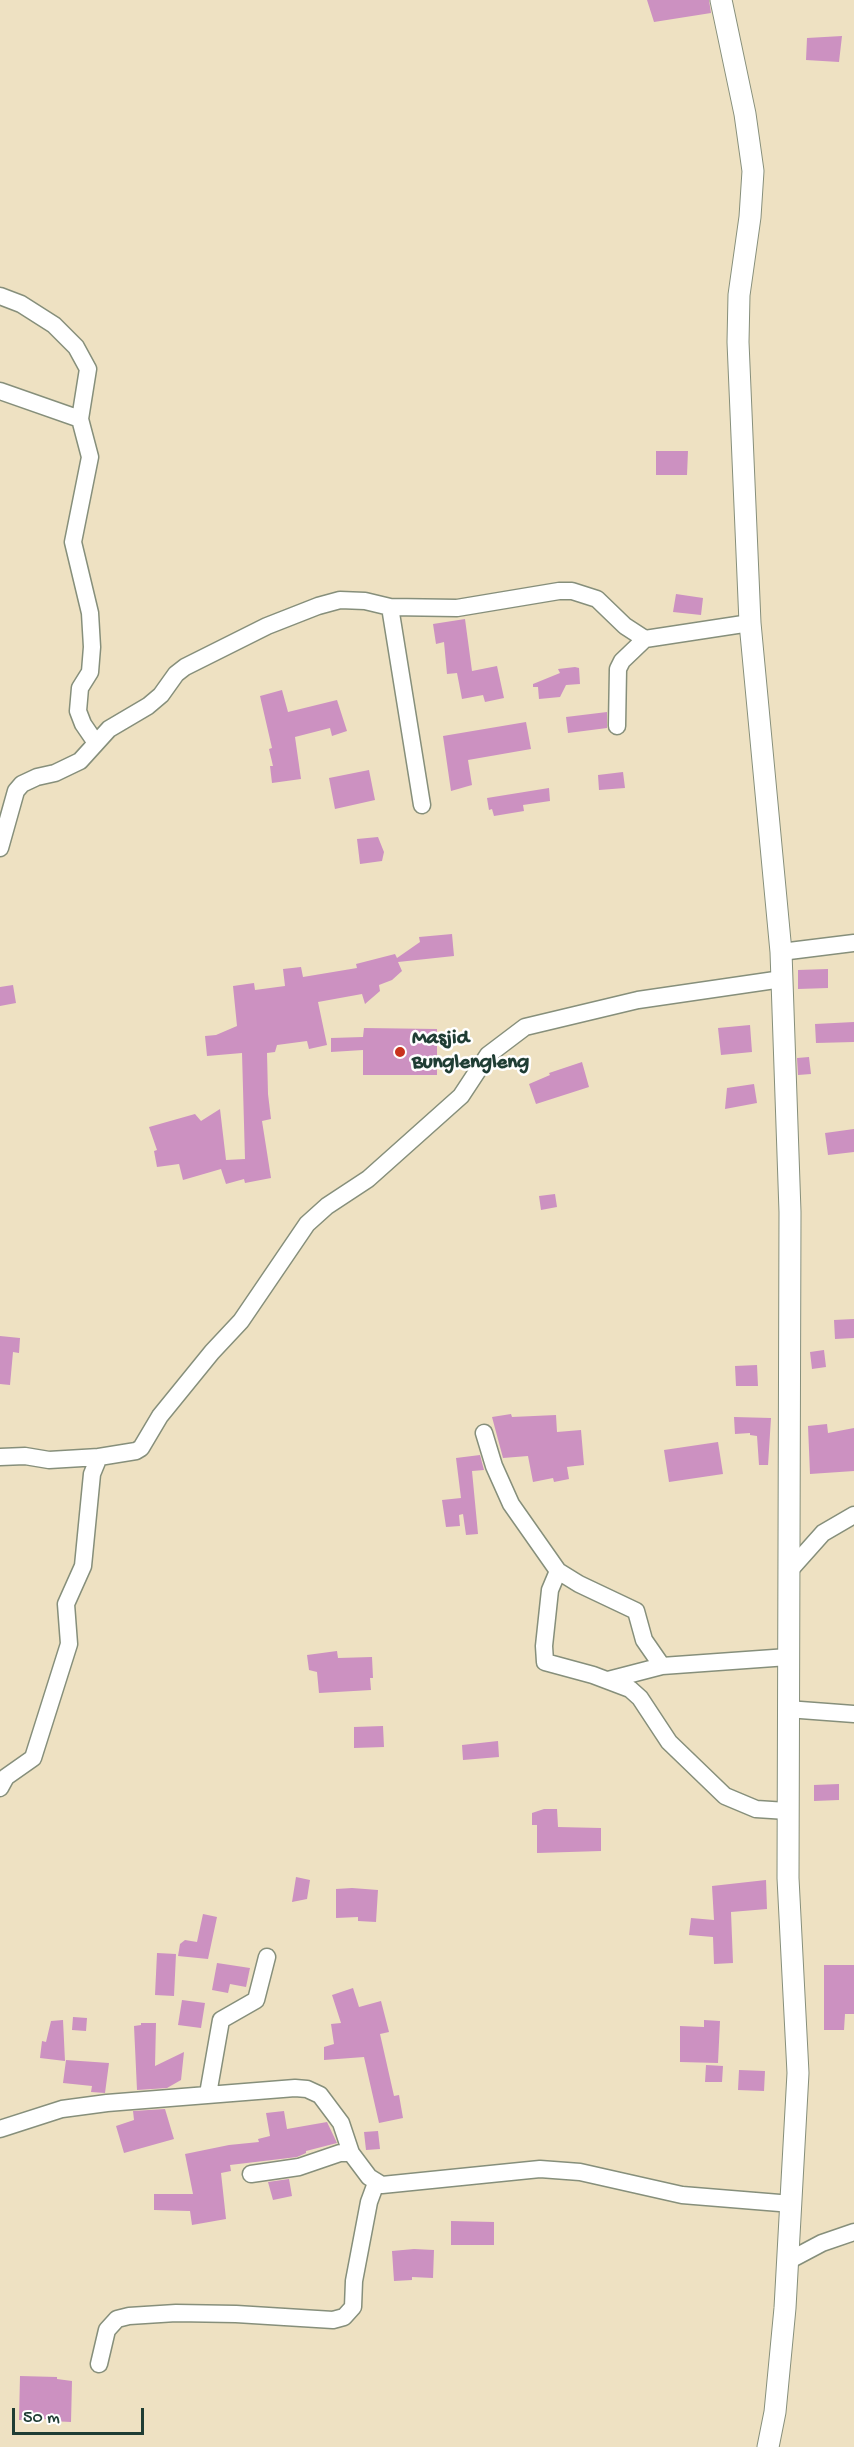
<!DOCTYPE html>
<html>
<head>
<meta charset="utf-8">
<style>
  body { margin:0 }
  #map { position:relative; width:854px; height:2447px; overflow:hidden; background:#eee1c2; font-family:"Gochi Hand",sans-serif }
  canvas { display:block }
  .scale { position:absolute; left:12px; top:2408px; width:132px; height:27px; box-sizing:border-box; border:3px solid #1f3d34; border-top:0; padding-left:8px; font-size:18px; line-height:21px; white-space:nowrap; color:#1f3d34; -webkit-text-stroke:4px #fff; paint-order:stroke }
</style>
</head>
<body>
<div id="map">
<canvas width="854" height="2447"></canvas>
<div class="scale">50 m</div>
</div>
<script>
const ctx = document.querySelector('canvas').getContext('2d');
ctx.lineJoin = 'round';
function paint(path, color) {
  ctx.fillStyle = color;
  ctx.fill(path, 'evenodd');
}
function poly(rows) {
  const path = new Path2D();
  for (const r of rows) {
    path.moveTo(r[0], r[1]);
    for (let i = 2; i < r.length; i += 2) path.lineTo(r[i], r[i + 1]);
  }
  return path;
}
function strokePath(path, color, width, dash) {
  ctx.strokeStyle = color;
  ctx.lineWidth = width;
  ctx.lineCap = dash ? 'butt' : 'round';
  ctx.setLineDash(dash || []);
  ctx.stroke(path);
}
function label(font, color, halo, rows, align = 'center') {
  ctx.font = font + ' "Gochi Hand",sans-serif';
  ctx.lineWidth = 5;
  ctx.setLineDash([]);
  ctx.textBaseline = 'middle';
  ctx.strokeStyle = halo;
  ctx.fillStyle = color;
  for (const [text, x, y, turn = 0] of rows) {
    ctx.save();
    ctx.translate(x, y);
    ctx.rotate((+turn || 0) * Math.PI / 180);
    ctx.textAlign = isNaN(turn) ? turn : align;
    if (halo) ctx.strokeText(text, 0, 0);
    ctx.fillText(text, 0, 0);
    ctx.restore();
  }
}
paint(poly([
  [647,0,709,0,711,13,654,22],
  [842,36,839,62,806,60,807,38],
  [656,451,688,451,687,475,656,475],
  [676,594,703,598,701,615,673,612],
  [465,619,472,671,497,666,504,698,485,702,483,695,462,699,457,673,447,674,444,642,436,644,433,624],
  [575,667,579,668,580,684,566,685,560,697,539,699,538,687,533,687,533,684,560,673,558,669],
  [282,690,288,712,337,700,347,731,332,736,330,728,295,737,301,779,272,783,270,766,273,766,269,749,272,748,260,696],
  [607,712,607,728,568,733,566,717],
  [526,722,531,749,468,760,472,785,451,791,443,736],
  [369,770,375,800,335,809,329,778],
  [623,772,625,788,599,790,598,775],
  [549,788,550,801,523,805,524,811,494,816,492,809,489,810,487,798],
  [378,837,384,852,382,861,360,864,357,839],
  [452,934,454,956,398,962,402,971,392,980,379,985,380,991,365,1004,362,994,318,1002,327,1045,309,1049,307,1041,277,1045,275,1052,267,1053,268,1094,271,1119,262,1121,271,1178,245,1183,244,1179,226,1184,221,1169,183,1180,179,1164,157,1167,154,1151,157,1150,149,1127,195,1114,201,1121,220,1109,226,1160,245,1159,242,1053,207,1056,205,1036,216,1035,237,1026,233,986,254,983,255,990,285,986,283,969,301,967,303,977,357,968,356,964,395,954,397,958,420,942,419,937],
  [828,969,828,988,798,989,798,970],
  [13,985,16,1003,0,1006,0,987],
  [854,1022,854,1042,816,1043,815,1024],
  [750,1025,752,1052,721,1055,718,1028],
  [364,1028,437,1029,437,1075,363,1075,363,1050,331,1052,331,1038,363,1037],
  [809,1057,811,1074,798,1075,797,1058],
  [582,1062,589,1087,536,1104,529,1084,550,1075,549,1073],
  [754,1084,757,1103,725,1109,727,1088],
  [854,1129,854,1152,828,1155,825,1133],
  [555,1194,557,1207,541,1210,539,1196],
  [854,1319,854,1338,835,1339,834,1320],
  [0,1336,20,1338,19,1353,13,1352,10,1385,0,1384],
  [824,1350,826,1367,812,1369,810,1352],
  [757,1365,758,1386,736,1386,735,1366],
  [511,1414,512,1417,556,1415,557,1432,581,1430,584,1465,567,1467,569,1479,554,1482,553,1478,533,1482,528,1456,503,1458,492,1417],
  [734,1417,771,1418,768,1465,759,1465,757,1436,750,1435,750,1433,735,1434],
  [827,1424,828,1433,854,1428,854,1471,810,1474,808,1426],
  [718,1442,723,1474,669,1482,664,1450],
  [480,1455,484,1470,472,1471,478,1534,466,1535,463,1514,459,1515,460,1526,446,1527,442,1500,461,1498,456,1458],
  [337,1651,338,1658,372,1657,373,1678,370,1678,371,1690,319,1693,317,1672,309,1670,307,1655],
  [383,1726,384,1747,354,1748,354,1727],
  [498,1741,499,1757,463,1760,462,1745],
  [839,1784,839,1800,814,1801,814,1785],
  [544,1809,557,1809,558,1827,601,1828,601,1851,537,1853,537,1825,532,1825,532,1813],
  [296,1877,310,1880,307,1899,292,1902],
  [766,1880,767,1909,731,1912,733,1963,714,1964,713,1937,689,1935,691,1918,714,1920,712,1886],
  [352,1888,378,1890,376,1922,358,1921,358,1917,336,1918,336,1889],
  [203,1914,217,1917,208,1959,178,1956,180,1944,185,1940,197,1942],
  [157,1953,176,1954,174,1996,155,1995],
  [217,1963,250,1968,246,1987,230,1984,228,1993,212,1990],
  [824,1965,854,1965,854,2014,845,2014,844,2030,824,2030],
  [353,1988,359,2007,381,2001,389,2032,380,2034,394,2096,399,2095,403,2118,379,2123,364,2057,324,2060,324,2047,334,2044,331,2024,341,2023,332,1995],
  [182,2000,205,2003,201,2028,178,2025],
  [73,2017,87,2018,86,2031,72,2030],
  [63,2020,65,2061,40,2058,42,2041,46,2042,51,2021],
  [704,2020,720,2021,718,2063,680,2062,680,2026,704,2027],
  [141,2023,156,2023,155,2066,184,2052,181,2080,167,2088,137,2090,134,2026,141,2025],
  [66,2060,109,2063,105,2093,91,2092,92,2086,63,2083],
  [706,2065,723,2066,722,2082,705,2082],
  [739,2070,765,2071,764,2091,738,2090],
  [165,2109,174,2139,124,2153,116,2126,134,2120,133,2111],
  [284,2111,287,2129,327,2122,337,2143,306,2151,306,2153,297,2157,230,2165,231,2171,221,2173,226,2219,192,2225,190,2211,154,2210,154,2194,193,2194,185,2154,229,2145,259,2142,258,2139,270,2136,266,2113],
  [378,2131,380,2149,366,2150,364,2132],
  [289,2179,292,2196,273,2200,268,2182],
  [451,2221,494,2222,494,2245,451,2245],
  [414,2249,434,2250,433,2278,412,2277,412,2280,394,2281,392,2251],
  [20,2376,57,2377,57,2379,72,2381,71,2422,50,2421,50,2419,19,2420]
]), '#cc91c1');
const minor = poly([
  [0,296,21,304,54,325,76,347,88,369,80,419,90,457,73,542,90,613,92,647,90,672,80,688,78,711,83,724,96,743],
  [0,391,80,419],
  [390,607,422,805],
  [617,726,618,669,622,661,645,639],
  [0,848,16,791,22,784,37,777,55,773,80,761,109,729,148,706,161,695,176,674,185,667,267,626,318,606,340,600,365,601,390,607,457,608,559,591,572,591,597,599,625,626,645,639,750,623],
  [781,952,854,943],
  [484,1433,494,1466,511,1504,558,1571,550,1590,544,1646,545,1662,593,1675,630,1689,640,1698,669,1742,725,1796,756,1809,787,1811],
  [0,1457,25,1456,49,1460,99,1457],
  [790,1570,823,1533,854,1515],
  [558,1571,579,1584,636,1611,644,1640,662,1666],
  [608,1680,662,1666,788,1657],
  [787,1709,854,1714],
  [0,1788,6,1777,33,1758,69,1644,66,1604,83,1566,92,1474,99,1457,136,1451,141,1448,160,1416,212,1352,241,1321,307,1224,327,1206,368,1179,461,1096,488,1055,525,1027,638,1000,782,979],
  [208,2094,221,2020,256,2000,267,1957],
  [0,2129,62,2109,107,2103,295,2088,307,2089,320,2095,341,2123,351,2153,369,2177,382,2185,540,2169,580,2172,682,2195,792,2204],
  [251,2174,299,2167,340,2153,351,2153],
  [788,2261,822,2243,854,2232],
  [99,2364,107,2330,117,2319,129,2316,176,2313,236,2314,333,2320,344,2317,353,2307,354,2281,369,2202,376,2183]
]);
const tertiary = poly([
  [721,0,745,114,753,171,750,217,739,295,738,342,750,623,781,952,790,1212,788,1878,798,2073,785,2308,775,2412,768,2447]
]);
strokePath(minor, '#868f7b', 19);
strokePath(tertiary, '#868f7b', 23);
strokePath(minor, '#fff', 16);
strokePath(tertiary, '#fff', 21);
for (const [x, y, r, color] of [
  [400,1052,6,"#c8321e"]
]) {
  const dot = new Path2D();
  dot.arc(x, y, r, 0, 2 * Math.PI);
  ctx.fillStyle = color;
  ctx.fill(dot);
  strokePath(dot, '#fff', 2);
}
label('bold 21px', '#1f3d34', '#fff', [
  ["Masjid",412,1040],
  ["Bunglengleng",412,1064]
], 'left');
</script>
</body>
</html>
